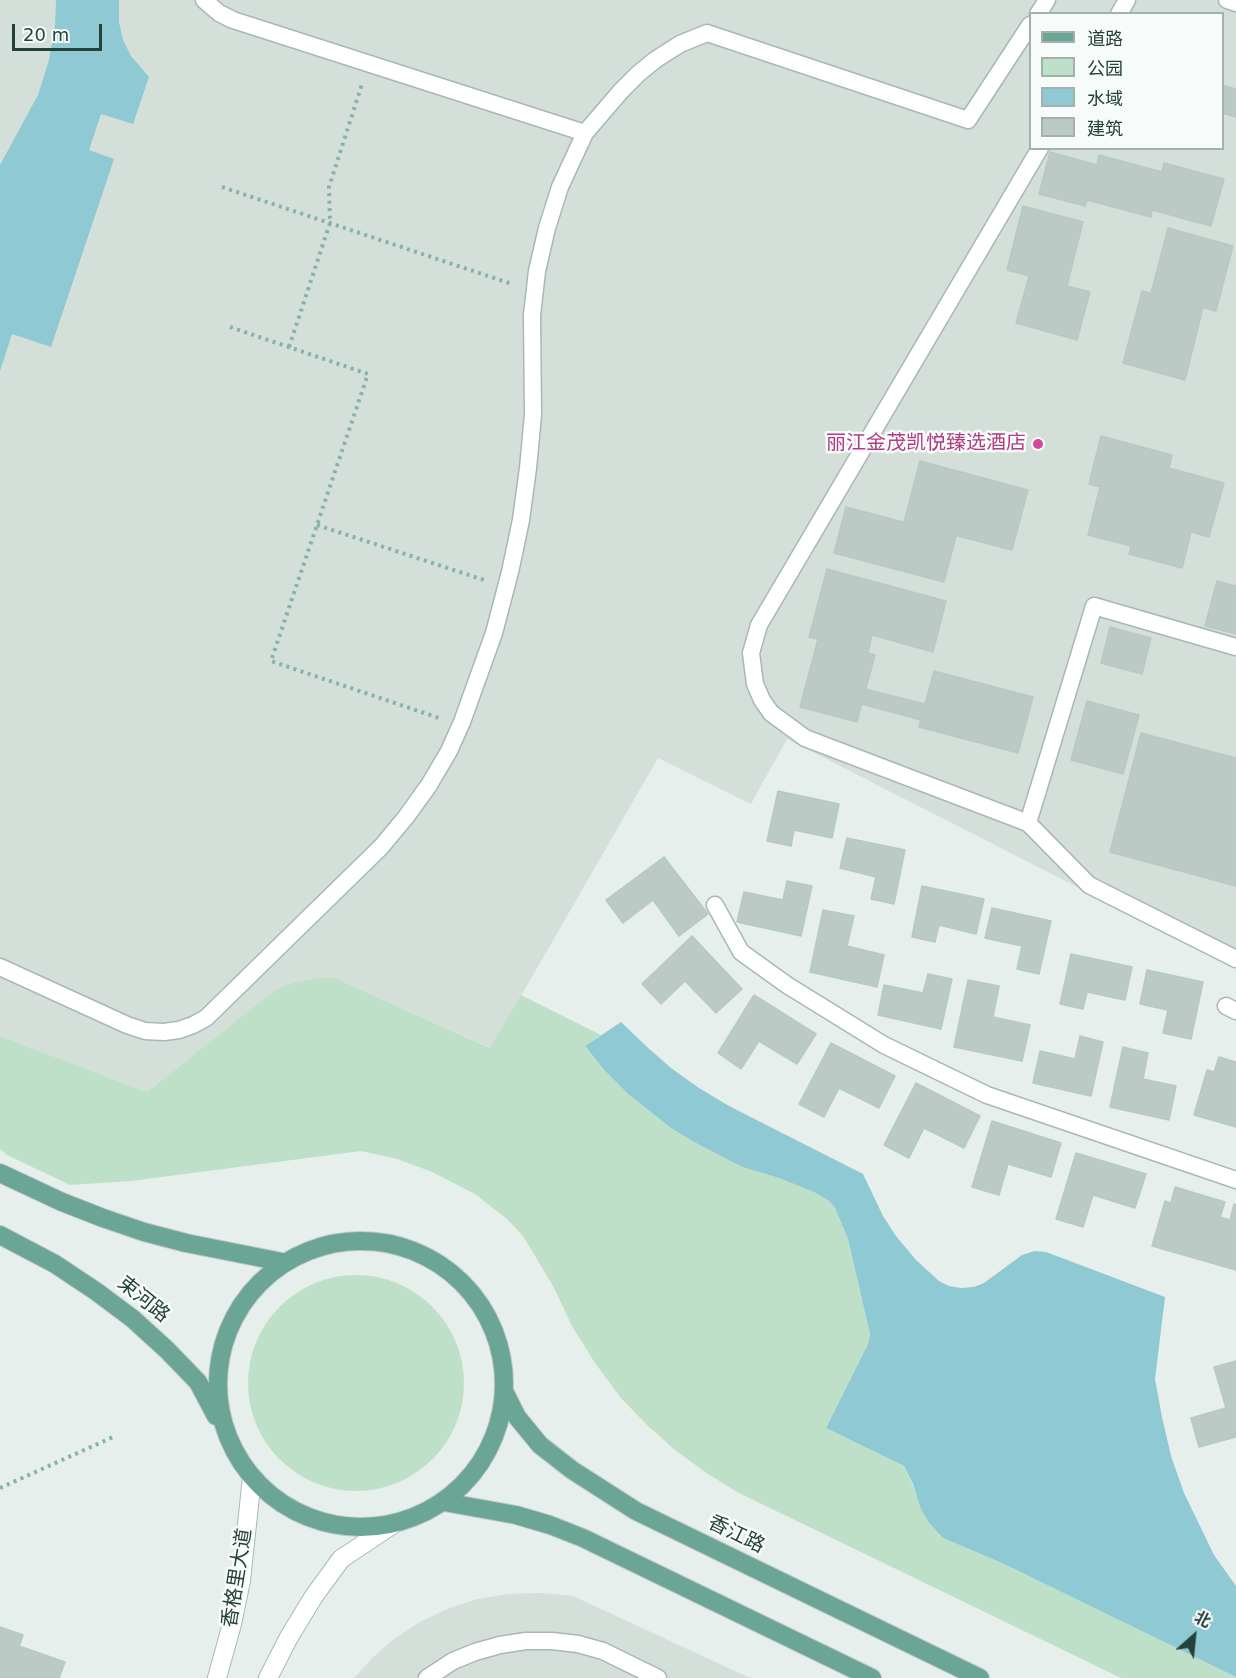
<!DOCTYPE html>
<html>
<head>
<meta charset="utf-8">
<style>
  body { margin:0 }
  #map { position:relative; width:1236px; height:1678px; overflow:hidden; background:#e6efeb; font-family:"DejaVu Sans","Noto Sans SC",sans-serif }
  canvas { display:block }
  .legend { position:absolute; left:1029px; top:12px; width:195px; height:138px; box-sizing:border-box; background:#f7fbf9; border:2px solid #a3b1ad; margin:0; padding:8px 10px; list-style:none; font-size:18px; color:#24423a }
  .legend li { display:flex; align-items:center; gap:12px; height:30px }
  .legend b { width:30px; border:2px solid #a3b1ad }
  .north { position:absolute; left:1164px; top:1606px; width:60px; height:60px; -webkit-text-stroke:4px #f7fbf9; paint-order:stroke; rotate:27deg; font-size:16px; font-weight:700; line-height:24px; text-align:center; color:#24423a }
  .north::after { content:''; display:block; margin:auto; width:21px; height:27px; background:#24423a; clip-path:polygon(50% 0,100% 100%,50% 72%,0 100%) }
  .scale { position:absolute; left:12px; top:24px; width:90px; height:27px; box-sizing:border-box; border:3px solid #24423a; border-top:0; padding-left:8px; font-size:18px; line-height:21px; white-space:nowrap; color:#24423a; -webkit-text-stroke:4px #f7fbf9; paint-order:stroke }
</style>
</head>
<body>
<div id="map">
<canvas width="1236" height="1678"></canvas>
<ul class="legend">
<li><b style="height:8px;background:#6aa596"></b>道路</li>
<li><b style="height:16px;background:#bfe0c8"></b>公园</li>
<li><b style="height:16px;background:#8ec9d4"></b>水域</li>
<li><b style="height:16px;background:#bbcac4"></b>建筑</li>
</ul>
<div class="north">北</div>
<div class="scale">20 m</div>
</div>
<script>
const ctx = document.querySelector('canvas').getContext('2d');
ctx.lineJoin = 'round';
function paint(path, color) {
  ctx.fillStyle = color;
  ctx.fill(path, 'evenodd');
}
function poly(rows) {
  const path = new Path2D();
  for (const r of rows) {
    if (r.length === 3) {
      path.moveTo(r[0] + r[2], r[1]);
      path.arc(r[0], r[1], r[2], 0, 2 * Math.PI);
      continue;
    }
    path.moveTo(r[0], r[1]);
    for (let i = 2; i < r.length; i += 2) path.lineTo(r[i], r[i + 1]);
  }
  return path;
}
function strokePath(path, color, width, dash) {
  ctx.strokeStyle = color;
  ctx.lineWidth = width;
  ctx.lineCap = dash ? 'butt' : 'round';
  ctx.setLineDash(dash || []);
  ctx.stroke(path);
}
function label(font, color, halo, rows, align = 'center') {
  ctx.font = font + ' "DejaVu Sans","Noto Sans SC",sans-serif';
  ctx.lineWidth = 5;
  ctx.setLineDash([]);
  ctx.textBaseline = 'middle';
  ctx.strokeStyle = halo;
  ctx.fillStyle = color;
  for (const [text, x, y, turn = 0] of rows) {
    ctx.save();
    ctx.translate(x, y);
    ctx.rotate((+turn || 0) * Math.PI / 180);
    ctx.textAlign = isNaN(turn) ? turn : align;
    if (halo) ctx.strokeText(text, 0, 0);
    ctx.fillText(text, 0, 0);
    ctx.restore();
  }
}
paint(poly([
  [0,0,1236,0,1236,968,787,739,751,804,658,758,491,1048,335,978,315,978,295,982,263,999,147,1092,0,1036],
  [1030,14,1222,14,1222,148,1030,148],
  [541,1593,573,1596,750,1678,354,1678,372,1658,394,1639,420,1622,447,1609,477,1599,509,1594]
]), '#d4dfda');
paint(poly([
  [315,978,335,978,490,1048,521,995,601,1035,585,1046,605,1071,628,1094,671,1128,694,1142,742,1167,779,1178,814,1192,829,1201,835,1208,848,1239,870,1334,868,1344,826,1428,904,1466,930,1524,943,1538,1002,1563,1236,1677,1236,1678,1121,1678,737,1492,705,1472,675,1450,647,1425,621,1398,595,1363,572,1326,553,1286,523,1236,507,1219,475,1194,432,1172,397,1159,361,1151,131,1181,70,1185,7,1155,0,1149,0,1036,147,1092,263,999,278,989,295,982],
  [356,1383,108]
]), '#bfe0c8');
paint(poly([
  [56,0,119,0,119,22,123,40,131,56,149,77,133,124,101,114,89,150,114,159,51,347,12,334,0,371,0,165,38,95,49,60,55,26],
  [621,1022,646,1046,671,1068,699,1088,729,1106,863,1174,883,1216,896,1236,916,1260,939,1281,949,1286,961,1288,974,1287,984,1283,1022,1255,1035,1251,1046,1252,1165,1297,1155,1379,1162,1417,1171,1456,1184,1493,1214,1555,1236,1586,1236,1677,1002,1563,943,1538,930,1524,921,1509,913,1484,904,1466,826,1428,868,1344,870,1334,848,1239,835,1208,829,1201,814,1192,779,1178,742,1167,694,1142,671,1128,628,1094,605,1071,585,1046]
]), '#8ec9d4');
const building = poly([
  [1222,85,1236,89,1236,117,1222,113,1222,85],
  [1050,152,1097,165,1099,155,1162,172,1164,163,1224,179,1211,226,1152,210,1151,217,1087,200,1085,206,1039,194,1050,152],
  [1023,206,1083,222,1067,286,1007,270,1023,206],
  [1168,228,1233,246,1216,311,1151,293,1168,228],
  [1029,276,1090,292,1077,340,1016,323,1029,276],
  [1142,291,1203,307,1185,380,1123,363,1142,291],
  [1101,436,1172,455,1169,468,1224,483,1209,537,1191,532,1182,568,1129,554,1131,546,1088,535,1100,487,1089,484,1101,436],
  [920,461,1028,490,1012,550,904,522,920,461],
  [846,507,956,536,944,582,834,553,846,507],
  [827,569,946,601,933,652,872,635,868,653,809,637,827,569],
  [1217,581,1236,586,1236,634,1205,626,1217,581],
  [1110,627,1151,638,1142,674,1101,663,1110,627],
  [818,639,875,655,857,722,800,707,818,639],
  [934,671,1033,697,1018,753,919,727,934,671],
  [865,689,925,704,921,720,862,704,865,689],
  [1087,701,1139,715,1123,774,1071,760,1087,701],
  [1141,733,1236,758,1236,886,1110,852,1141,733],
  [778,791,839,804,832,838,794,830,791,846,767,841,778,791],
  [847,838,905,850,894,904,871,899,876,877,840,868,847,838],
  [664,857,708,914,679,936,653,900,623,923,606,900,664,857],
  [787,881,812,886,801,936,737,922,744,892,783,900,787,881],
  [922,886,984,899,976,934,939,925,935,942,912,937,922,886],
  [992,908,1051,921,1039,974,1017,969,1022,946,985,938,992,908],
  [823,910,854,916,847,946,884,955,877,987,810,972,823,910],
  [692,936,742,989,716,1013,685,981,661,1004,642,984,692,936],
  [1071,954,1132,967,1125,1000,1087,992,1083,1009,1060,1004,1071,954],
  [1147,970,1203,982,1191,1039,1163,1033,1168,1010,1140,1004,1147,970],
  [928,974,952,979,941,1029,878,1015,884,985,923,993,928,974],
  [968,980,999,986,993,1017,1030,1025,1022,1061,954,1047,968,980],
  [754,995,816,1034,797,1064,759,1041,741,1069,718,1053,754,995],
  [1080,1036,1103,1042,1091,1096,1033,1083,1040,1051,1075,1059,1080,1036],
  [831,1043,895,1076,879,1108,839,1088,824,1117,799,1104,831,1043],
  [1123,1047,1148,1053,1143,1079,1176,1086,1169,1120,1110,1107,1123,1047],
  [1219,1057,1236,1062,1236,1127,1194,1115,1207,1070,1214,1072,1219,1057],
  [916,1083,980,1116,964,1148,924,1128,909,1158,884,1145,916,1083],
  [992,1121,1061,1143,1051,1177,1008,1164,999,1195,972,1187,992,1121],
  [1076,1153,1146,1174,1135,1208,1093,1195,1083,1227,1056,1219,1076,1153],
  [1175,1187,1225,1202,1220,1217,1230,1220,1234,1204,1236,1205,1236,1270,1152,1246,1165,1201,1171,1203,1175,1187],
  [1236,1361,1236,1437,1199,1447,1191,1418,1226,1408,1214,1367,1236,1361],
  [0,1627,23,1635,8,1678,0,1678,0,1627],
  [19,1646,65,1662,59,1678,8,1678,19,1646]
]);
paint(building, '#bbcac4');
strokePath(building, '#b8c9c2', 1.5);
const lane = poly([
  [204,0,219,13,233,20,585,133],
  [1227,0,1236,3],
  [1038,14,1047,0],
  [1119,14,1127,0],
  [1040,148,759,625,751,653,755,684,762,700,771,713,805,738,1028,823,1089,885,1236,959],
  [1028,823,1094,606,1236,647],
  [715,905,741,952,787,985,884,1045,987,1095,1236,1180],
  [0,967,127,1025,145,1031,164,1032,179,1030,193,1025,206,1018,381,847,406,817,429,785,449,751,462,722,494,633,510,572,521,520,528,468,533,415,532,315,537,271,547,228,560,187,585,133,621,91,638,74,655,60,680,44,707,33,968,120,1030,25],
  [1226,1006,1236,1011],
  [427,1678,453,1661,475,1652,500,1645,526,1641,552,1641,578,1644,603,1651,658,1678]
]);
const secondary = poly([
  [217,1678,232,1624,241,1581,252,1477],
  [268,1678,289,1637,314,1596,341,1559,395,1523]
]);
const primary = poly([
  [0,1173,62,1202,103,1218,144,1232,186,1243,282,1262],
  [0,1235,55,1264,97,1292,133,1319,167,1350,198,1382,216,1416],
  [361,1384,143],
  [504,1391,517,1417,540,1445,572,1470,636,1511,980,1678],
  [444,1502,516,1515,550,1525,583,1538,872,1678]
]);
strokePath(lane, '#a8b8b2', 19);
strokePath(secondary, '#a4bbb3', 20);
strokePath(primary, '#c2cac8', 20);
strokePath(poly([
  [222,187,512,284],
  [230,327,368,374,271,661,439,718],
  [289,347,330,223,329,187,362,84],
  [317,525,484,580],
  [0,1488,113,1437]
]), '#86b3a5', 4, [3, 4.5]);
strokePath(lane, '#fff', 16);
strokePath(secondary, '#fff', 18);
strokePath(primary, '#6aa596', 18);
for (const [x, y, r, color] of [
  [1038,444,6,"#d1479c"]
]) {
  const dot = new Path2D();
  dot.arc(x, y, r, 0, 2 * Math.PI);
  ctx.fillStyle = color;
  ctx.fill(dot);
  strokePath(dot, '#f7fbf9', 2);
}
label('20px', '#b23c85', '#f7fbf9', [
  ["丽江金茂凯悦臻选酒店",1026,444]
], 'right');
label('20px', '#24423a', '#f7fbf9', [
  ["束河路",143,1300,39],
  ["香江路",736,1535,26],
  ["香格里大道",238,1578,-81]
]);
</script>
</body>
</html>
